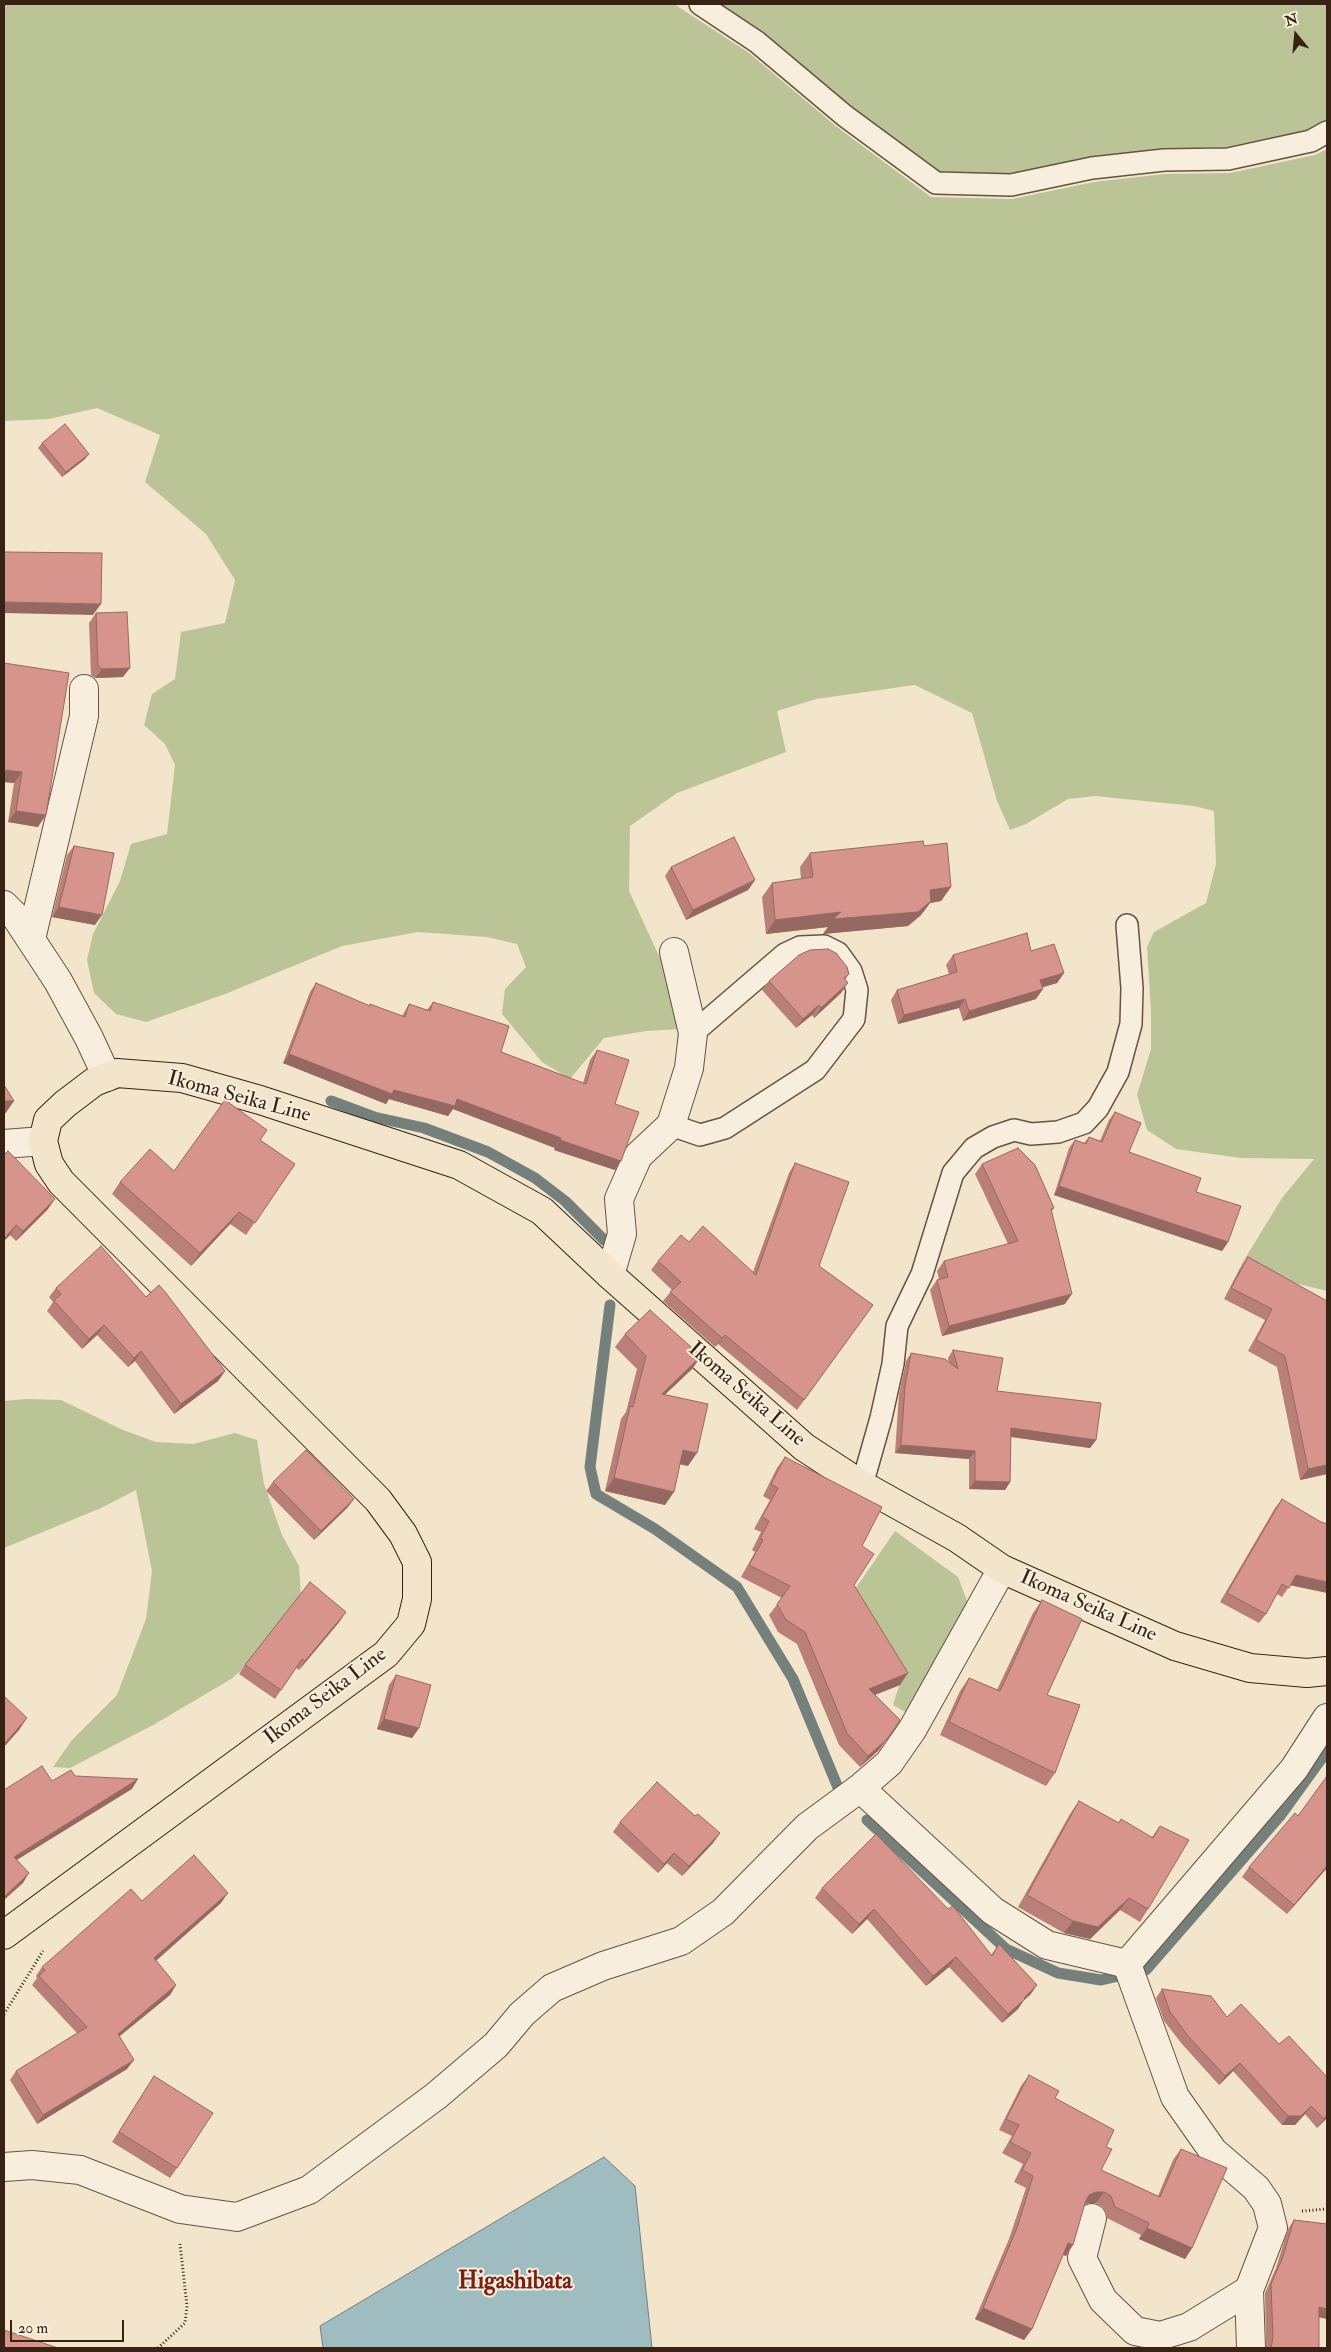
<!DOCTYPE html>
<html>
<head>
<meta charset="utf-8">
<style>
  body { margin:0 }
  #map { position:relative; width:1331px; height:2352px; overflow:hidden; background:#f2e5cc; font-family:"IM FELL Double Pica",serif }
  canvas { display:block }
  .frame { position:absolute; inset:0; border:5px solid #372214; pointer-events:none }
  .north { position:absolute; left:1271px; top:10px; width:50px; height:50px; -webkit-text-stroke:4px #f7eede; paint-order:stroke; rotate:343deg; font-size:14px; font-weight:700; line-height:20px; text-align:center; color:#372214 }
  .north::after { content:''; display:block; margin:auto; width:18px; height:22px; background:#372214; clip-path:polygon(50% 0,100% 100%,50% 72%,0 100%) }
  .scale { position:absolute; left:10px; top:2320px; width:114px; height:22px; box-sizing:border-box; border:2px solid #372214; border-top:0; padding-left:6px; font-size:15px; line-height:18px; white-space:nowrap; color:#372214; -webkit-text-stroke:4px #f7eede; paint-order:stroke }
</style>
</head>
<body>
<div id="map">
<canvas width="1331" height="2352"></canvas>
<div class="frame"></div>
<div class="north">N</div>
<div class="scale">20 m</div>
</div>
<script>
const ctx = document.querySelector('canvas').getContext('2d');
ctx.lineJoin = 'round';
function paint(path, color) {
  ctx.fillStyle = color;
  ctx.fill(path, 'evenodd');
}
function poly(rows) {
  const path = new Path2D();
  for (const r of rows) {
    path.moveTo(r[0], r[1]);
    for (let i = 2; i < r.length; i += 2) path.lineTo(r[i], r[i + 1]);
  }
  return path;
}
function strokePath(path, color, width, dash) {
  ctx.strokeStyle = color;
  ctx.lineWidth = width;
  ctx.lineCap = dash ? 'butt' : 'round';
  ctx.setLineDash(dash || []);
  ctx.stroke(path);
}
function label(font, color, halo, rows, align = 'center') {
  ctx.font = font + ' "IM FELL Double Pica",serif';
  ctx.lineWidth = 4;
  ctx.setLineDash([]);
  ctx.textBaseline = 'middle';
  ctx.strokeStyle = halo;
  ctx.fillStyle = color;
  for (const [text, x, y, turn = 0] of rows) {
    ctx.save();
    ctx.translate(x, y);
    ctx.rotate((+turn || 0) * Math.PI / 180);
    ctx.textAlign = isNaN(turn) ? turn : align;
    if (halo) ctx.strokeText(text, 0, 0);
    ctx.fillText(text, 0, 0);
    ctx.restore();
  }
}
paint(poly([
  [4,4,674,4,749,53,837,127,931,197,1012,199,1094,182,1165,174,1230,173,1315,155,1327,149,1327,1291,1279,1279,1241,1265,1282,1198,1314,1159,1241,1158,1176,1149,1147,1130,1137,1095,1151,1049,1151,1011,1147,947,1154,932,1206,903,1216,864,1214,811,1194,806,1095,796,1068,799,1026,824,1010,830,997,801,972,713,915,685,816,699,777,711,786,752,677,793,630,826,629,891,665,969,682,1029,646,1031,604,1038,570,1079,542,1062,502,1014,505,989,526,967,517,944,487,937,418,932,342,946,225,994,146,1022,116,1014,94,993,87,960,93,934,120,881,131,844,167,834,175,765,165,744,144,725,152,694,175,679,181,632,225,623,235,580,206,534,145,482,160,435,97,408,49,419,4,421],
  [720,4,1327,4,1327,120,1307,130,1226,147,1163,149,1090,157,1010,174,940,172,852,107,765,33],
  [26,1399,61,1400,123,1430,156,1442,193,1444,235,1433,257,1440,264,1484,282,1535,299,1566,301,1596,286,1613,263,1652,231,1679,155,1724,70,1768,53,1767,72,1740,117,1695,146,1619,152,1571,136,1490,101,1508,4,1548,4,1401],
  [895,1531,958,1577,969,1606,909,1714,893,1705,901,1680,842,1608]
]), '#bbc497');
const water = poly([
  [604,2157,635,2186,652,2348,323,2348,320,2326,604,2157]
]);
paint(water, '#9fbdc1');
strokePath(water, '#757f7c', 1);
strokePath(poly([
  [331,1101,374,1117,424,1128,488,1152,535,1178,565,1201,604,1240],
  [610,1305,590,1467,596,1494,655,1529,737,1587,793,1679,839,1790],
  [867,1820,1006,1949,1058,1973,1101,1980,1146,1970,1280,1816,1327,1751]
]), '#757f7c', 11);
const service = poly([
  [700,4,757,42,845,116,936,183,1011,185,1092,168,1164,160,1228,159,1311,141,1327,132],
  [671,1125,700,1135,725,1128,815,1070,854,1019,857,990,851,971,838,953,824,946,800,947,785,954,693,1033],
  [862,1485,881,1418,893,1364,897,1326,922,1274,953,1173,974,1148,993,1137,1014,1130,1031,1134,1058,1132,1084,1123,1098,1108,1118,1072,1131,1024,1132,988,1127,925]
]);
const minor = poly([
  [4,905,16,917,58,981,89,1038,107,1077],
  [31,939,84,716,84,689],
  [4,1144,43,1141],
  [610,1275,622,1234,619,1199,638,1156,671,1125,689,1068,693,1033,674,952],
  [860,1788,889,1763,912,1730,1002,1569],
  [1127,1964,1175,2097,1213,2151,1256,2188,1267,2204,1273,2228,1249,2290,1251,2348],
  [1127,1964,1294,1769,1327,1718],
  [4,2167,32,2165,80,2170,180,2209,237,2217,309,2190,436,2096,496,2045,522,2014,552,1988,603,1966,681,1941,723,1912,807,1827,860,1788,993,1911,1047,1945,1127,1964],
  [1092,2218,1082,2258,1103,2300,1135,2331,1160,2336,1189,2327,1249,2290]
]);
const primary = poly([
  [4,1935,386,1654,411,1624,417,1599,417,1562,403,1534,378,1500,61,1182,49,1164,43,1141,48,1120,65,1104,94,1082,117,1073,182,1078,260,1100,459,1165,542,1211,610,1275,804,1447,862,1485,957,1538,1002,1569,1175,1646,1250,1668,1307,1673,1327,1671]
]);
strokePath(service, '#665342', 24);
strokePath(minor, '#665342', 30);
strokePath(primary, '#372214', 30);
strokePath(poly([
  [4,2014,43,1951],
  [1302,2211,1327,2209],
  [158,2348,185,2323,187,2306,180,2244]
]), '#372214', 3, [1, 2.5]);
strokePath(service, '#f7eede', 21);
strokePath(minor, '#f7eede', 28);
strokePath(primary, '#f2e5cc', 28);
paint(poly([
  [42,443,85,459,62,477,38,448],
  [96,613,123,677,95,678,91,675,89,623],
  [4,663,38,827,8,822,14,783,4,782],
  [74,846,95,925,52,917,67,855],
  [924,846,951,887,941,901,930,903,921,915,908,926,823,934,828,927,766,934,762,897,772,883,801,879,800,867,810,853],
  [671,867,755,880,748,890,686,920,665,876],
  [1031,951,1064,973,1057,983,1042,987,1036,999,963,1021,959,1008,898,1024,891,1000,897,990,949,974,946,965,953,955],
  [849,974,845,980,841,993,814,1018,812,1015,796,1028,762,990,769,981],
  [316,983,369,1006,402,1016,409,1004,427,1010,433,1002,501,1052,583,1083,590,1060,597,1050,615,1104,615,1170,554,1150,555,1148,453,1109,448,1116,389,1099,386,1104,283,1063,310,992],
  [1115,1112,1129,1152,1196,1192,1228,1242,1222,1251,1054,1195,1069,1148,1075,1140,1084,1143,1089,1137,1100,1141,1109,1120],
  [260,1140,295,1164,246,1235,230,1224,191,1266,112,1194,120,1182,174,1171],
  [4,1155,48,1209,16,1241,10,1235,4,1241],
  [795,1163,819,1266,873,1305,797,1410,718,1344,715,1347,663,1301,672,1290,651,1270,658,1261,689,1242,753,1272,789,1173],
  [982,1164,1054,1208,1051,1212,1065,1304,942,1336,930,1290,937,1280,939,1279,937,1271,944,1261,1008,1244,975,1174],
  [1248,1257,1327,1301,1327,1474,1300,1480,1277,1367,1248,1351,1265,1320,1224,1299,1240,1268],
  [56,1288,146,1297,225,1371,218,1381,174,1414,135,1361,128,1367,97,1335,82,1349,47,1311,53,1302,49,1297],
  [625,1334,701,1356,692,1369,665,1394,688,1466,680,1464,665,1505,605,1491,621,1419,626,1412,637,1369,615,1347],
  [953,1350,997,1391,1096,1440,1090,1448,1011,1437,1010,1482,1005,1490,969,1489,969,1459,895,1453,899,1394,906,1361,911,1353,949,1362,948,1358],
  [785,1457,862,1546,854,1585,900,1685,875,1695,879,1750,860,1767,839,1745,797,1644,778,1632,769,1615,782,1598,741,1577,755,1552,752,1550,761,1532,754,1529,770,1500,763,1496,777,1468],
  [273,1482,354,1499,347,1508,314,1540,266,1491],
  [1282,1499,1290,1585,1282,1597,1277,1594,1266,1614,1259,1623,1220,1602,1275,1508],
  [1042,1600,1047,1695,1055,1773,1046,1786,940,1735,960,1691,969,1678,997,1690,1033,1613],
  [340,1621,299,1670,296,1668,275,1699,239,1674,245,1665],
  [396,1675,419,1728,412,1738,377,1729,389,1685],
  [1327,1776,1327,1868,1287,1914,1242,1877,1249,1867,1298,1816],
  [1079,1801,1118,1823,1152,1837,1160,1826,1148,1909,1140,1922,1120,1910,1090,1939,1064,1933,1018,1907,1070,1814],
  [695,1816,720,1833,713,1843,682,1876,667,1863,658,1873,613,1832,620,1822],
  [822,1888,991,1955,999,1944,1037,1985,1030,1995,1024,2000,1018,2009,1002,2023,949,1967,926,1986,867,1919,852,1934,815,1898],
  [142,1901,221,1903,156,1960,176,1985,170,1995,120,2036,127,2069,37,2124,10,2080,16,2071,77,2033,32,1985,37,1978,36,1976,42,1967],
  [1162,1989,1227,2017,1279,2044,1327,2077,1327,2118,1317,2128,1305,2114,1295,2125,1282,2125,1233,2071,1219,2085,1182,2044,1164,2021,1156,1998],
  [1029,2075,1106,2147,1101,2170,1158,2196,1173,2160,1181,2149,1192,2248,1185,2259,1139,2239,1141,2235,1107,2218,1103,2207,1096,2203,1088,2203,1084,2205,1066,2256,1063,2255,1032,2329,1024,2340,975,2319,1009,2239,1026,2188,1014,2182,1023,2164,1002,2153,1012,2136,999,2130,1021,2086],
  [154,2076,177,2168,170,2178,112,2142],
  [1294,2220,1327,2224,1327,2319,1319,2317,1319,2348,1266,2348,1265,2293,1276,2268,1288,2229]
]), '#b97f78');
paint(poly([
  [89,454,85,459,62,477,66,472],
  [4,602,101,604,93,615,4,613],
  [130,668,123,677,95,678,102,669],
  [4,770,22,772,14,783,4,782],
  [16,811,46,815,38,827,8,822],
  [755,880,748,890,686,920,693,910],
  [951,887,941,901,930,903,921,915,908,926,823,934,828,927,766,934,775,920,930,890],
  [59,907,102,915,95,925,52,917],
  [1064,973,1057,983,1034,990,1040,980],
  [848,983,841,993,814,1018,821,1008],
  [1043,989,1036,999,963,1021,969,1011],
  [965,999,959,1008,898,1024,904,1015],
  [819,1005,812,1015,796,1028,803,1019],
  [289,1054,394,1090,457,1099,561,1138,555,1148,453,1109,448,1116,389,1099,386,1104,283,1063],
  [4,1101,14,1101,5,1114,4,1114],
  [560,1140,621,1161,615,1170,554,1150],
  [1059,1186,1228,1242,1222,1251,1054,1195],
  [55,1199,48,1209,16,1241,23,1231],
  [239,1212,230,1224,191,1266,200,1253],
  [16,1225,10,1235,4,1241,4,1239],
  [1072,1294,1065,1304,942,1336,949,1326],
  [104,1325,97,1335,82,1349,89,1339],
  [725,1335,718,1344,715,1347,722,1338],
  [141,1351,135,1361,128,1367,134,1358],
  [701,1356,692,1369,652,1407,662,1394],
  [225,1371,218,1381,174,1414,181,1404],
  [1011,1428,1096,1440,1090,1448,1005,1436],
  [901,1445,975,1451,969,1459,895,1453],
  [683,1450,697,1453,688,1466,674,1463],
  [1327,1465,1327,1474,1300,1480,1308,1469],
  [614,1478,674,1492,665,1505,605,1491],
  [975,1481,1010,1482,1005,1490,969,1489],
  [354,1499,347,1508,314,1540,321,1531],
  [1296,1575,1327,1582,1327,1593,1289,1585],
  [346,1612,340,1621,299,1670,305,1661],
  [908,1673,900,1685,861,1700,869,1689],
  [27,1718,19,1730,4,1747,5,1743],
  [384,1719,419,1728,412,1738,377,1729],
  [887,1739,879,1750,860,1767,868,1756],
  [138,1779,132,1789,7,1866,14,1857],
  [720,1833,713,1843,682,1876,689,1866],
  [674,1853,667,1863,658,1873,664,1864],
  [1327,1866,1327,1868,1287,1914,1294,1905],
  [29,1873,23,1883,4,1900,4,1897],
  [228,1893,221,1903,148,1968,154,1958],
  [1129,1898,1120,1910,1090,1939,1064,1933,1073,1921],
  [874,1909,867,1919,852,1934,859,1924],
  [956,1957,949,1967,926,1986,933,1976],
  [176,1985,170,1995,111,2043,118,2034],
  [1037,1985,1030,1995,1024,2000,1018,2009,1002,2023,1008,2014],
  [134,2060,127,2069,37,2124,43,2115],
  [1240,2063,1233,2071,1219,2085,1225,2076],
  [1311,2106,1305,2114,1295,2125,1282,2125,1288,2116],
  [1327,2115,1327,2118,1317,2128,1324,2119],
  [1096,2192,1104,2192,1096,2203,1088,2203,1081,2206,1089,2195],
  [1147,2228,1192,2248,1185,2259,1139,2239],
  [1068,2243,1073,2245,1066,2256,1061,2254],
  [1319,2307,1327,2309,1327,2319,1313,2316],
  [983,2308,1032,2329,1024,2340,975,2319]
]), '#966862');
const building = poly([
  [65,424,89,454,66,472,42,443,65,424],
  [4,552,102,553,101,604,4,602,4,552],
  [127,612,130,668,102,669,98,666,96,613,127,612],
  [4,663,69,673,46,815,16,811,22,772,4,770,4,663],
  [734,837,755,880,693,910,671,867,734,837],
  [923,841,924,846,947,843,951,887,930,890,931,901,918,912,833,919,841,912,775,920,772,883,813,877,810,853,923,841],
  [74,846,114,853,102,915,59,907,74,846],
  [1027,933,1031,951,1054,944,1064,973,1040,980,1043,989,969,1011,965,999,904,1015,897,990,957,972,953,955,1027,933],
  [828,949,836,953,847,967,849,974,844,978,848,983,821,1008,819,1005,803,1019,769,981,799,955,810,950,828,949],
  [316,983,370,1006,370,1004,405,1017,409,1004,430,1011,433,1002,509,1026,501,1052,586,1084,597,1050,629,1060,615,1104,639,1112,621,1161,560,1140,561,1138,457,1099,455,1106,394,1090,392,1094,289,1054,316,983],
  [4,1085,14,1101,4,1101,4,1085],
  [225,1100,267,1130,260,1140,295,1164,255,1223,239,1212,200,1253,120,1182,150,1149,174,1171,225,1100],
  [1115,1112,1141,1123,1129,1152,1201,1178,1196,1192,1241,1206,1228,1242,1059,1186,1075,1140,1086,1144,1089,1137,1102,1142,1115,1112],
  [1018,1148,1035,1165,1054,1208,1051,1209,1072,1294,949,1326,937,1280,948,1277,944,1261,1018,1241,982,1164,1018,1148],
  [8,1151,55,1199,23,1231,16,1225,4,1239,4,1155,8,1151],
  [795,1163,849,1182,819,1266,873,1305,804,1400,725,1335,722,1338,670,1292,681,1282,658,1261,681,1235,689,1242,703,1226,756,1275,795,1163],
  [101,1246,146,1297,159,1285,166,1293,225,1371,181,1404,141,1351,134,1358,104,1325,89,1339,54,1301,61,1294,56,1288,101,1246],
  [1248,1257,1327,1301,1327,1465,1308,1469,1285,1356,1256,1340,1272,1309,1231,1288,1248,1257],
  [650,1310,701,1356,662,1394,708,1404,697,1453,683,1450,674,1492,614,1478,630,1406,633,1407,646,1356,625,1334,650,1310],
  [953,1350,1003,1358,997,1391,1101,1403,1096,1440,1011,1428,1010,1482,975,1481,975,1451,901,1445,905,1386,911,1353,945,1359,958,1369,953,1350],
  [306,1450,354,1499,321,1531,273,1482,306,1450],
  [785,1457,882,1507,862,1546,874,1554,854,1585,908,1673,869,1689,900,1720,887,1739,868,1756,847,1733,805,1632,786,1620,777,1604,790,1586,749,1565,763,1540,760,1539,769,1521,762,1517,778,1488,771,1484,785,1457],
  [1282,1499,1321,1522,1327,1524,1327,1582,1296,1575,1289,1588,1282,1584,1266,1614,1227,1593,1282,1499],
  [310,1582,346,1612,305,1661,302,1659,281,1690,245,1665,310,1582],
  [1042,1600,1082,1619,1047,1695,1080,1705,1055,1773,949,1722,969,1678,1000,1691,1042,1600],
  [396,1675,431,1685,419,1728,384,1719,396,1675],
  [4,1696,27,1718,5,1743,4,1742,4,1696],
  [42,1766,52,1781,71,1770,75,1776,138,1779,14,1857,29,1873,4,1897,4,1790,42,1766],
  [1327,1776,1327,1866,1294,1905,1249,1867,1295,1813,1298,1816,1327,1776],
  [657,1782,695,1816,698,1814,720,1833,689,1866,674,1853,664,1864,620,1822,657,1782],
  [1079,1801,1119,1823,1121,1819,1153,1838,1160,1826,1189,1840,1148,1909,1129,1898,1098,1927,1073,1921,1027,1895,1079,1801],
  [876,1834,948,1909,953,1906,992,1956,999,1944,1037,1985,1024,1998,1025,1999,1008,2014,956,1957,933,1976,874,1909,859,1924,822,1888,876,1834],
  [194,1855,228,1893,154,1958,176,1985,118,2034,134,2060,43,2115,16,2071,87,2027,39,1976,45,1970,42,1967,131,1889,142,1901,194,1855],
  [1162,1989,1211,1996,1227,2017,1241,2004,1279,2044,1289,2036,1327,2077,1327,2115,1324,2119,1311,2106,1301,2116,1288,2116,1240,2063,1225,2076,1188,2036,1170,2012,1162,1989],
  [1029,2075,1059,2091,1055,2098,1114,2130,1106,2147,1112,2149,1101,2170,1160,2197,1181,2149,1227,2168,1192,2248,1147,2228,1149,2223,1115,2207,1111,2196,1104,2192,1096,2192,1089,2195,1085,2203,1073,2245,1068,2243,1032,2329,983,2308,1017,2228,1033,2176,1022,2170,1031,2153,1010,2142,1019,2125,1006,2119,1029,2075],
  [154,2076,213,2113,177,2168,119,2132,154,2076],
  [1294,2220,1327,2224,1327,2309,1319,2307,1319,2348,1271,2348,1273,2338,1271,2284,1282,2259,1294,2220],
  [4,2330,58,2348,4,2348,4,2330]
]);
paint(building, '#d7948c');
strokePath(building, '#966862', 1);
label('21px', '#372214', '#f7eede', [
  ["Ikoma Seika Line",239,1098,15],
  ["Ikoma Seika Line",746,1395,41],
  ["Ikoma Seika Line",1088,1607,24],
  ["Ikoma Seika Line",326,1697,-37]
]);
label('bold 24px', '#7a1f14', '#f7eede', [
  ["Higashibata",515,2283]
]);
</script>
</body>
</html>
